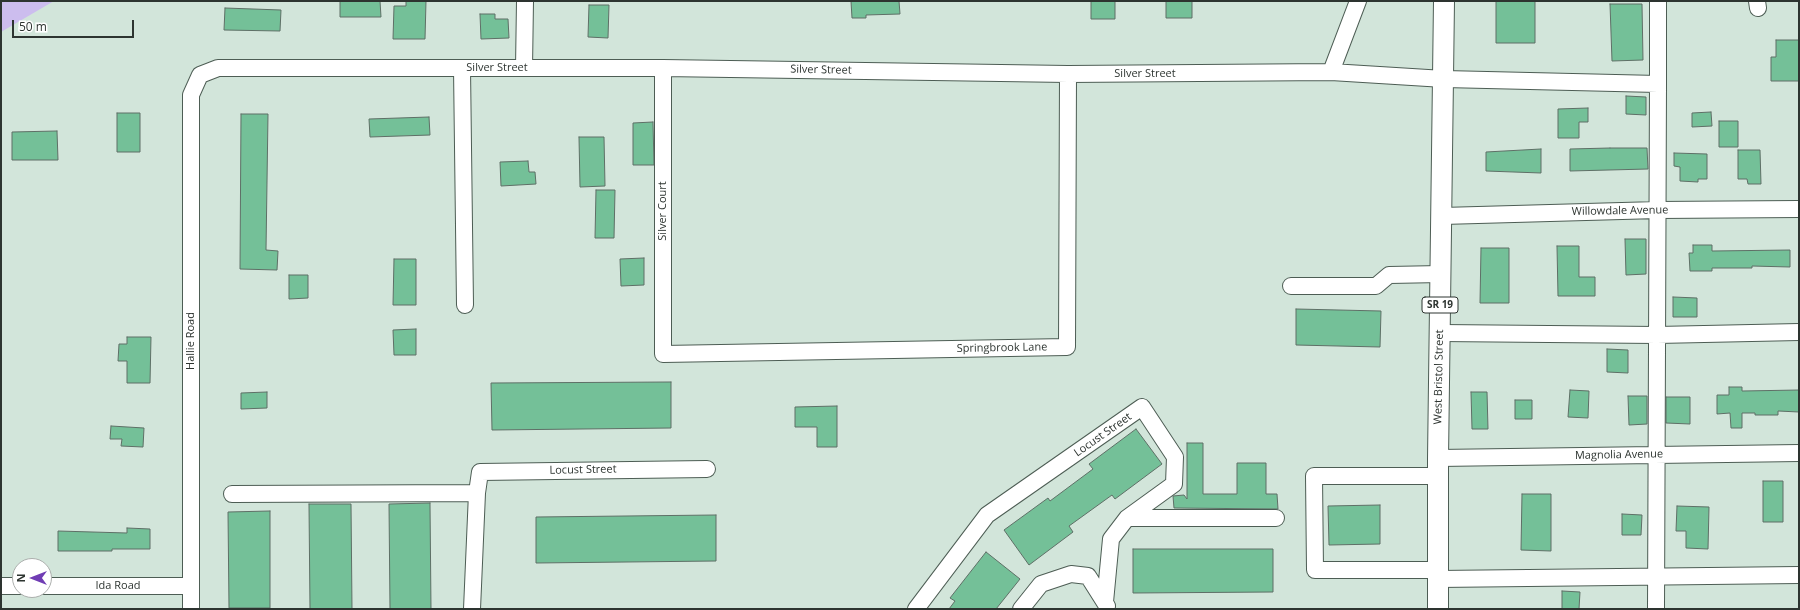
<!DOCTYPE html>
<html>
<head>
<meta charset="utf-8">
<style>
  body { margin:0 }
  #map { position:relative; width:1800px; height:610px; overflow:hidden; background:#d2e5da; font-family:"Open Sans",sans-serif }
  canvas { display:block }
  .frame { position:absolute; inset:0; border:2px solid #2d3430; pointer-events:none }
  .north { position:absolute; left:12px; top:558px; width:40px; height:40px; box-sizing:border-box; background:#fff; border:1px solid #abaeac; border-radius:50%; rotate:270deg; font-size:11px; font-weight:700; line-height:16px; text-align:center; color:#2d3430 }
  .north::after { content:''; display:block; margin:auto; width:14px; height:18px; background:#703db4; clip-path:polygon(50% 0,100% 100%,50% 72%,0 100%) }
  .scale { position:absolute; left:12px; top:20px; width:122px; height:18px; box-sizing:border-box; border:2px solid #2d3430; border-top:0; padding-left:5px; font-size:12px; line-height:14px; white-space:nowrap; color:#2d3430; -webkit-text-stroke:3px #fff; paint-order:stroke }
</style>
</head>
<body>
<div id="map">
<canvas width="1800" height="610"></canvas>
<div class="frame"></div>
<div class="north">N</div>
<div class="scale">50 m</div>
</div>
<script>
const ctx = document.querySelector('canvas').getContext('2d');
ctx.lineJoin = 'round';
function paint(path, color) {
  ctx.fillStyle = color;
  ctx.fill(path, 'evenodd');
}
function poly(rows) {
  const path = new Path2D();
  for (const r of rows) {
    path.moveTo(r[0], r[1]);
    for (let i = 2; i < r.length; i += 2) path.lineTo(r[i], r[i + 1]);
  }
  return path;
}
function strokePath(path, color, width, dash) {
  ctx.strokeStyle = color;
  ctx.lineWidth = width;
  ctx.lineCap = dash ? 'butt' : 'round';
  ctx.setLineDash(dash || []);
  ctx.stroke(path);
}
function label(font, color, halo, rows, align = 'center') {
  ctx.font = font + ' "Open Sans",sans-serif';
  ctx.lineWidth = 3;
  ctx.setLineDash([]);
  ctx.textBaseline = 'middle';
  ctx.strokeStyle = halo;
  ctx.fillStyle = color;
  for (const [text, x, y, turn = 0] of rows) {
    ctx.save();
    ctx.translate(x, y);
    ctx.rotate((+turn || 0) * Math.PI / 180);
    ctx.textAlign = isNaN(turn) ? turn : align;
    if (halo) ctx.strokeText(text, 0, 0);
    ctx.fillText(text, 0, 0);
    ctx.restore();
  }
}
paint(poly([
  [1,1,54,1,1,32]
]), '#ccbdee');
const building = poly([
  [340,1,380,1,381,17,340,17,340,1],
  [406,1,426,1,425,39,393,39,394,6,406,6,406,1],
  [851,1,899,1,900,14,866,15,866,18,852,18,851,1],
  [1091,1,1115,1,1115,19,1091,19,1091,1],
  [1166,1,1192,1,1192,18,1166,18,1166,1],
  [1496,1,1535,1,1535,43,1496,43,1496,1],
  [1610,4,1642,4,1643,60,1612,61,1610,4],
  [589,5,609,5,608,38,588,37,589,5],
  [225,8,281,10,280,31,224,30,225,8],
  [480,14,495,14,495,19,508,19,509,38,481,39,480,14],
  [1776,40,1799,40,1799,81,1771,81,1771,57,1776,57,1776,40],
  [1626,96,1646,97,1646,115,1626,114,1626,96],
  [1588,108,1588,122,1579,122,1579,138,1558,138,1558,109,1588,108],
  [1711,112,1712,126,1692,127,1692,113,1711,112],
  [117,113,140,113,140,152,117,152,117,113],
  [241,114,268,114,266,250,278,251,277,270,240,269,241,114],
  [429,117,430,135,370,137,369,119,429,117],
  [1719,121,1738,121,1738,147,1719,147,1719,121],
  [653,122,654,165,633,165,633,123,653,122],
  [57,131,58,160,12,160,12,132,57,131],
  [579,137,604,137,605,186,580,187,579,137],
  [1610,148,1647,148,1648,169,1570,171,1570,149,1610,148],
  [1541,149,1541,173,1486,171,1486,152,1541,149],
  [1738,150,1760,150,1761,184,1748,184,1747,179,1738,179,1738,150],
  [1674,153,1707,154,1707,179,1698,179,1698,182,1680,181,1680,167,1674,166,1674,153],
  [528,161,529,172,535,172,536,184,501,186,500,162,528,161],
  [596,190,615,190,614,238,595,238,596,190],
  [1625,239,1646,239,1646,274,1626,275,1625,239],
  [1693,245,1712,245,1712,251,1790,250,1790,267,1752,266,1752,268,1712,268,1712,271,1690,271,1689,253,1693,253,1693,245],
  [1557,246,1579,246,1579,277,1595,277,1595,296,1558,296,1557,246],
  [1481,248,1509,248,1509,303,1480,303,1481,248],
  [644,258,644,285,621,286,620,259,644,258],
  [394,259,416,259,416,305,393,305,394,259],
  [289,275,308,275,308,298,289,299,289,275],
  [1673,297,1697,298,1697,317,1673,317,1673,297],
  [1296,309,1381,311,1380,347,1296,345,1296,309],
  [416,329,416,355,394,355,393,330,416,329],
  [127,337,151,337,150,383,127,383,127,361,118,361,119,344,127,344,127,337],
  [1607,349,1628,350,1628,373,1607,372,1607,349],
  [671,382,671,428,492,430,491,383,671,382],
  [1729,387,1742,387,1742,391,1799,390,1799,412,1778,411,1778,415,1755,415,1755,413,1742,413,1742,428,1731,428,1730,413,1717,414,1717,395,1729,395,1729,387],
  [1570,390,1589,391,1588,418,1568,417,1570,390],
  [267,392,267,408,241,409,241,393,267,392],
  [1471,392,1487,392,1488,429,1472,429,1471,392],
  [1628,396,1647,396,1647,424,1629,425,1628,396],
  [1666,397,1690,397,1690,424,1666,423,1666,397],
  [1515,400,1532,400,1532,419,1515,419,1515,400],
  [837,406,837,447,817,447,817,427,795,427,795,407,837,406],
  [111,426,144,428,143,447,121,446,122,439,110,439,111,426],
  [1136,429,1162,464,1115,499,1112,495,1069,526,1073,532,1029,565,1004,530,1048,498,1050,501,1093,469,1089,464,1136,429],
  [1187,443,1203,443,1203,494,1237,494,1237,463,1266,463,1266,494,1277,494,1278,509,1174,508,1173,496,1184,495,1187,499,1187,443],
  [1763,481,1783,481,1783,522,1763,522,1763,481],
  [1522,494,1551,494,1551,551,1521,550,1522,494],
  [430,503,431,609,390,609,389,504,430,503],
  [309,504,351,504,352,609,310,609,309,504],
  [1380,505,1380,544,1329,545,1328,506,1380,505],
  [1677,506,1709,507,1708,549,1686,548,1686,531,1676,531,1677,506],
  [270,511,270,608,229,608,228,512,270,511],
  [1622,514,1642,515,1641,535,1622,535,1622,514],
  [716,515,716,561,536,563,536,517,716,515],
  [127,528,150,529,150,549,112,549,112,551,58,551,58,531,127,533,127,528],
  [1133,549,1273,549,1273,592,1133,593,1133,549],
  [986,552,1020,579,996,609,949,609,955,601,950,598,986,552],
  [1562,591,1580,592,1579,609,1562,609,1562,591]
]);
paint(building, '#74c098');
strokePath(building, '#5e6f66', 1);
const minor = poly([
  [1757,1,1758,8],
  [462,68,465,305],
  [524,68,525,1],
  [663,68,663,354,1067,347,1068,74],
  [1331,72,1358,1],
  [1442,216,1658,210,1799,209],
  [1291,286,1376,286,1389,275,1441,274],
  [1440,333,1657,335,1799,332],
  [1438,458,1799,453],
  [1438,476,1314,476,1315,570,1438,570],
  [232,494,477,493,480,472,707,469],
  [1127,518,1276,518],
  [1438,579,1799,575],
  [1,586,20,586],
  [44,586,191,586],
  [191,609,191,95,200,75,218,68,663,68,1068,74,1331,72,1444,79,1658,84,1658,1],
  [472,609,477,493],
  [916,609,987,515,1142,407,1175,457,1174,484,1127,518,1111,539,1105,602],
  [1021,609,1041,584,1071,574,1088,576,1107,606],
  [1656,609,1658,84]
]);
const major = poly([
  [1438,609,1438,458,1444,1]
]);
strokePath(minor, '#4d5d54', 18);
strokePath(major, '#4d5d54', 22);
strokePath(minor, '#fff', 16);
strokePath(major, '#fff', 20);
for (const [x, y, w] of [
  [1440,305,36]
]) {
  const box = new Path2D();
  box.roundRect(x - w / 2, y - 8, w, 16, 3);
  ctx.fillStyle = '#fff';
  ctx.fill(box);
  strokePath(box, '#2d3430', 1);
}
label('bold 10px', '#2d3430', null, [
  ["SR 19",1440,305]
]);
label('11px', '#2d3430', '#fff', [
  ["Silver Street",497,68],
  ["Silver Street",821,70,1],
  ["Silver Street",1145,74],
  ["Silver Court",663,211,-90],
  ["Willowdale Avenue",1620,211,-1],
  ["Hallie Road",191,341,-90],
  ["Springbrook Lane",1002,348,-1],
  ["West Bristol Street",1439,377,-89],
  ["Locust Street",1103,435,-35],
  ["Magnolia Avenue",1619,455,-1],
  ["Locust Street",583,470,-1],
  ["Ida Road",118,586]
]);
</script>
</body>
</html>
